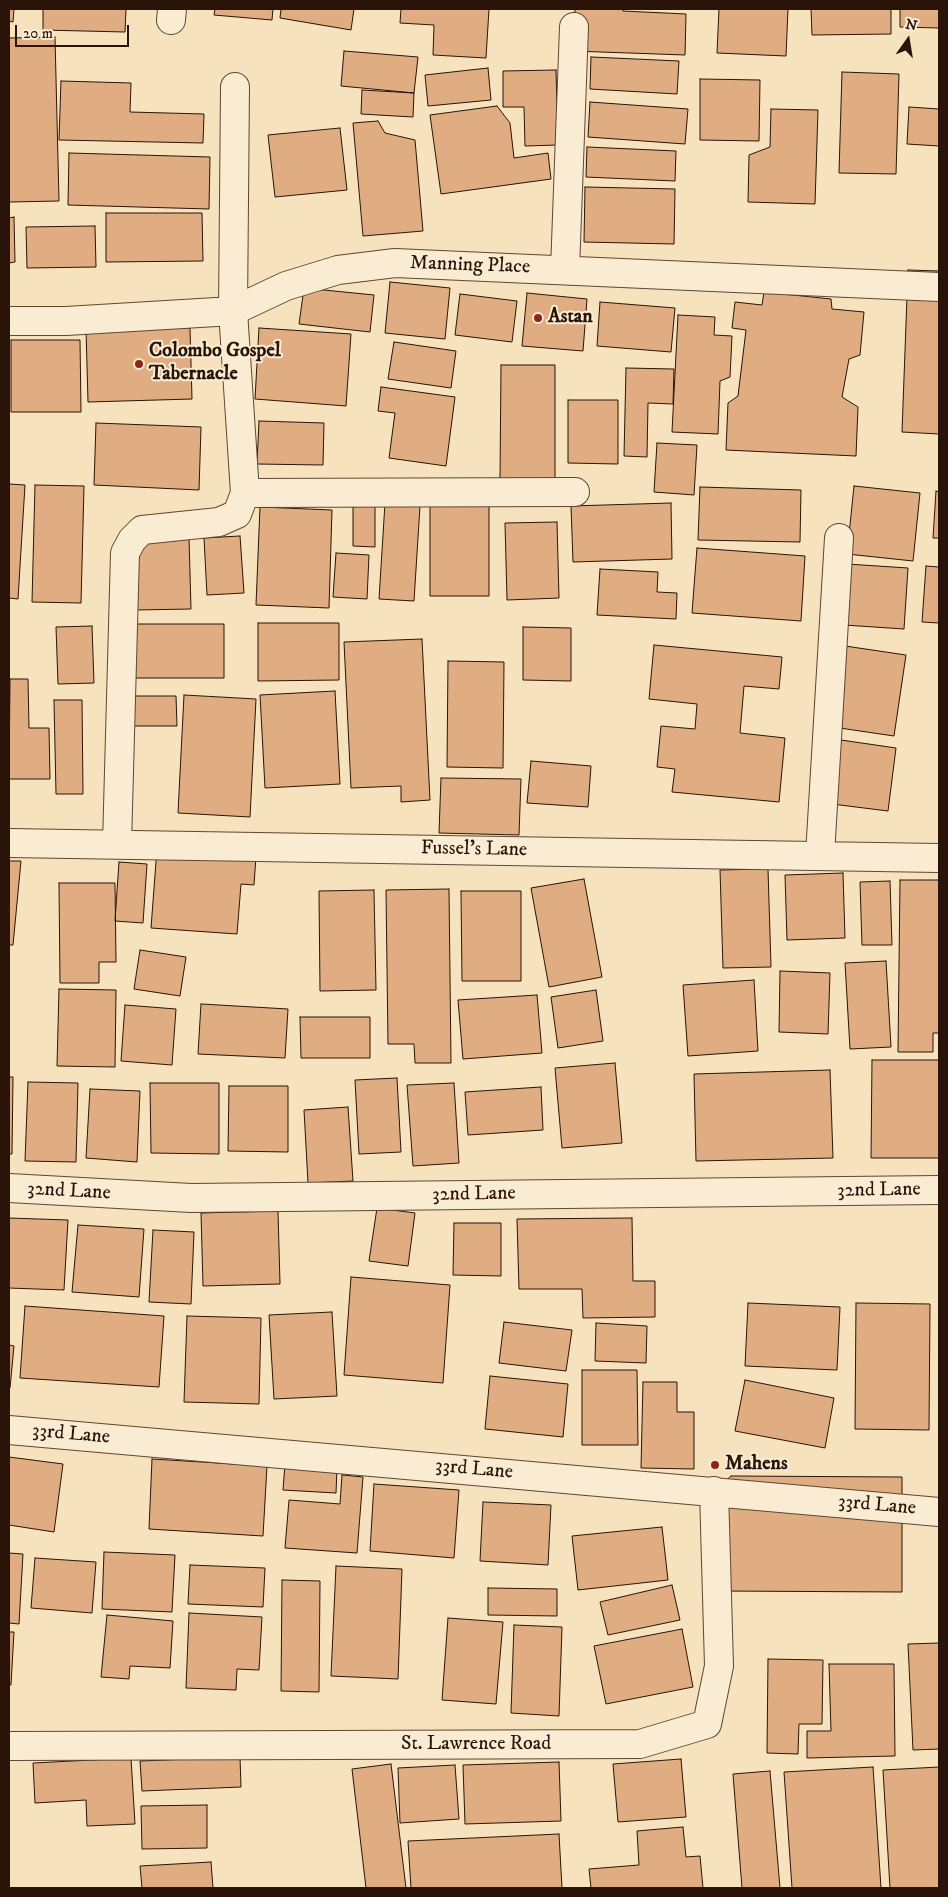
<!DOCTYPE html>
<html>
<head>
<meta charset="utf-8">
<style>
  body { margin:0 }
  #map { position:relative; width:948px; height:1897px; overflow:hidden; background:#f6e2bc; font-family:"IM FELL DW Pica",serif }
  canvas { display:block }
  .frame { position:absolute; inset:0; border:10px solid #2a1308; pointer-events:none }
  .north { position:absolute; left:883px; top:15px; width:50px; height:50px; -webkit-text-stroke:4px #f9ecd3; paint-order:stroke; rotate:13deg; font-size:14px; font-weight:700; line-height:20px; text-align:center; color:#2a1308 }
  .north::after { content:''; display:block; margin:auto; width:18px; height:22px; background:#2a1308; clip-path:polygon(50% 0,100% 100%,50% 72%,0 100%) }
  .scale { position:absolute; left:15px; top:25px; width:114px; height:22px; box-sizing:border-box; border:2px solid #2a1308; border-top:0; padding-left:6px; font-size:15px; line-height:18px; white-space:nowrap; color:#2a1308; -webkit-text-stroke:4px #f9ecd3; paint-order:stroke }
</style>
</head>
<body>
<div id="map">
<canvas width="948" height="1897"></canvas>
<div class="frame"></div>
<div class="north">N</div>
<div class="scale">20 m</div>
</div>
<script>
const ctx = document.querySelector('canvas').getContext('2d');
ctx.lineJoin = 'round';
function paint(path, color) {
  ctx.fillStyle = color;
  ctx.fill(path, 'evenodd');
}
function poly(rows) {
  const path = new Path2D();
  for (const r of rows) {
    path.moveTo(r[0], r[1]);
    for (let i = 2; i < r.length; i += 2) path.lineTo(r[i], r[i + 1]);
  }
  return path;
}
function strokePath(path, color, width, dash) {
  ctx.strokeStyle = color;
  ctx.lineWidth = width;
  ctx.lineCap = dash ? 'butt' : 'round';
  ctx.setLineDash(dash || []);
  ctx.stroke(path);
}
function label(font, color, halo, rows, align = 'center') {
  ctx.font = font + ' "IM FELL DW Pica",serif';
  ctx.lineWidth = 4;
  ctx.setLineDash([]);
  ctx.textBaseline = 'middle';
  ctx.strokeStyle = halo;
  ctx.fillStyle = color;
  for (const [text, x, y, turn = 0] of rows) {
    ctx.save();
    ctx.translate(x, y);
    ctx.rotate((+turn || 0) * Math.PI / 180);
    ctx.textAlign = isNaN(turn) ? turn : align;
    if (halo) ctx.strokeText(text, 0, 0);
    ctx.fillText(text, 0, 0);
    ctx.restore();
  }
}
const building = poly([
  [9,9,14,9,13,22,9,21,9,9],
  [43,9,126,9,125,32,43,30,43,9],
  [215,9,273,9,272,20,214,15,215,9],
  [281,9,354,9,351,30,280,18,281,9],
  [401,9,489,9,486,58,433,55,434,25,400,23,401,9],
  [575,9,623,9,623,11,686,14,685,55,573,51,575,9],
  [719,9,788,9,786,56,717,53,719,9],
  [811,9,891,9,891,34,812,35,811,9],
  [900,9,939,9,939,28,900,27,900,9],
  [55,37,59,201,9,202,9,38,55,37],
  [344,51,418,57,414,93,341,86,344,51],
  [591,57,679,61,677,94,590,89,591,57],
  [488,68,491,100,428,106,425,75,488,68],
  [556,70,558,145,525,146,524,107,503,107,503,71,556,70],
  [842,72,899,74,896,174,839,173,842,72],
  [700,79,760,80,759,141,700,140,700,79],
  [61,81,131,83,130,112,204,114,203,143,59,140,61,81],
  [362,90,414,93,413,117,361,114,362,90],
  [590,102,688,109,685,144,588,137,590,102],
  [497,106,510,123,514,158,548,153,551,179,441,194,430,115,497,106],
  [909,107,939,109,939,146,907,144,909,107],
  [771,109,818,110,815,204,748,202,749,155,770,147,771,109],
  [378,121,385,133,415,140,423,231,363,236,353,123,378,121],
  [340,128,347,190,275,197,268,135,340,128],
  [587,147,676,151,675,181,586,177,587,147],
  [69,153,210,157,209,209,68,205,69,153],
  [585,187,675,189,674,244,584,242,585,187],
  [106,213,202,213,203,261,106,262,106,213],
  [14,217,15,262,9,263,9,218,14,217],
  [95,226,96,267,27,268,26,227,95,226],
  [908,270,939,271,939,434,902,432,908,270],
  [390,282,450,288,445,339,385,333,390,282],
  [304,288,374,295,370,332,299,324,304,288],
  [764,292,831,299,832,309,864,312,860,355,849,359,842,397,858,407,856,456,726,450,728,403,738,396,746,330,732,328,735,302,762,305,764,292],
  [527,293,587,299,583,351,522,346,527,293],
  [460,294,517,301,512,342,455,335,460,294],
  [600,302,675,308,671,352,597,346,600,302],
  [678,315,715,317,714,335,732,336,730,377,720,381,718,434,672,432,678,315],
  [190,328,192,399,88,402,86,329,190,328],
  [259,328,351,334,346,406,255,399,259,328],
  [11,340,80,340,81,412,11,412,11,340],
  [394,342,456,351,451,388,388,379,394,342],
  [501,365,555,365,555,482,500,481,501,365],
  [626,368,674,369,673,404,648,403,647,457,624,456,626,368],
  [381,387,455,397,446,466,389,458,395,413,378,411,381,387],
  [568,400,618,400,618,464,568,463,568,400],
  [259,421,324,423,323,465,257,464,259,421],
  [96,423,201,427,199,490,94,485,96,423],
  [657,443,697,445,694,495,654,492,657,443],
  [9,484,25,485,18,599,9,598,9,484],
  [35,485,84,486,81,603,32,602,35,485],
  [854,486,920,493,913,561,847,554,854,486],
  [700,487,801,490,800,542,698,540,700,487],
  [936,491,939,492,939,538,933,538,936,491],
  [385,503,420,506,414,601,379,599,385,503],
  [430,503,489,503,489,596,430,596,430,503],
  [671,503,672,559,573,562,571,506,671,503],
  [353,505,375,505,375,547,353,546,353,505],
  [260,507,332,510,329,608,256,605,260,507],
  [557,522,559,598,507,600,505,523,557,522],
  [240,536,244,593,207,595,204,538,240,536],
  [189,537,191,609,135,610,132,539,189,537],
  [697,548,805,556,801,621,692,613,697,548],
  [336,553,369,555,367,599,333,597,336,553],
  [847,564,908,568,904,629,844,625,847,564],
  [926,566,939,567,939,623,922,622,926,566],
  [600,569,658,572,657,592,677,593,676,619,597,615,600,569],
  [258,623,339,623,339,680,258,681,258,623],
  [131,624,224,624,224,678,131,678,131,624],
  [92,626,94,683,58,684,56,627,92,626],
  [523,627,571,628,571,681,523,680,523,627],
  [422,639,430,800,401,802,401,786,351,788,344,642,422,639],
  [654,645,782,657,779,689,744,686,740,733,785,738,779,802,672,792,675,769,657,767,661,726,695,729,697,704,649,699,654,645],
  [845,646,906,655,894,736,833,727,845,646],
  [448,661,504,662,503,768,447,767,448,661],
  [10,679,28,679,29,728,49,728,50,779,9,779,10,679],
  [335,691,340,784,265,788,260,695,335,691],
  [184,695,256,699,250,817,178,813,184,695],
  [128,696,176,696,177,726,129,726,128,696],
  [54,700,82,700,83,794,56,794,54,700],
  [841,740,896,748,888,811,832,804,841,740],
  [531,761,591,766,588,807,527,803,531,761],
  [441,778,521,779,519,835,439,833,441,778],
  [157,849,256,856,254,885,241,884,237,934,151,928,157,849],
  [9,861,21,861,13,945,9,945,9,861],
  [119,862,147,864,143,923,115,921,119,862],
  [768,869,771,967,723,968,720,870,768,869],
  [843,873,845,938,787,940,785,875,843,873],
  [584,879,602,977,549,987,531,888,584,879],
  [900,880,939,880,939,1033,933,1033,933,1052,898,1052,900,880],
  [890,881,892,945,862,945,860,882,890,881],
  [59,883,115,883,116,962,99,962,99,983,60,983,59,883],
  [449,889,451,1063,415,1063,414,1044,388,1044,386,890,449,889],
  [374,890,376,990,320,991,319,891,374,890],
  [461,891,521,891,521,981,462,981,461,891],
  [140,950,186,957,180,996,134,989,140,950],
  [886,961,891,1047,850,1049,845,963,886,961],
  [780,971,830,973,828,1034,779,1032,780,971],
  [754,980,758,1051,688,1056,683,985,754,980],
  [59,989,116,990,115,1067,57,1066,59,989],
  [596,990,603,1041,558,1048,551,997,596,990],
  [537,995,542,1053,463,1059,458,1000,537,995],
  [201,1004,288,1009,285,1058,198,1054,201,1004],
  [125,1005,176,1009,172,1065,121,1061,125,1005],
  [300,1017,370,1017,370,1058,301,1058,300,1017],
  [872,1060,939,1060,939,1158,871,1158,872,1060],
  [615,1063,622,1143,562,1148,555,1068,615,1063],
  [830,1070,833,1158,696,1161,694,1074,830,1070],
  [9,1077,13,1077,12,1154,9,1154,9,1077],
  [397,1078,401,1152,359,1154,355,1080,397,1078],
  [28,1082,78,1083,76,1162,25,1161,28,1082],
  [150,1083,219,1083,219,1154,151,1153,150,1083],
  [454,1083,459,1163,413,1166,407,1085,454,1083],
  [229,1086,288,1086,288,1152,228,1151,229,1086],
  [541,1087,543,1130,468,1135,465,1092,541,1087],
  [90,1089,140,1091,137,1162,86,1158,90,1089],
  [348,1107,353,1181,308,1183,304,1110,348,1107],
  [377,1208,415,1213,408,1266,369,1261,377,1208],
  [278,1211,280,1284,203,1286,201,1213,278,1211],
  [9,1218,68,1220,64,1290,9,1288,9,1218],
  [632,1218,633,1281,655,1281,655,1317,583,1318,582,1289,519,1289,517,1219,632,1218],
  [454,1223,501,1223,501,1276,453,1275,454,1223],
  [78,1225,144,1229,139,1297,72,1292,78,1225],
  [153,1230,194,1232,191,1304,149,1302,153,1230],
  [351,1277,450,1285,443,1383,344,1375,351,1277],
  [748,1303,840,1307,837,1370,745,1366,748,1303],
  [856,1303,930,1304,929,1430,855,1429,856,1303],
  [25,1306,164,1316,159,1387,20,1378,25,1306],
  [332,1312,337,1396,274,1399,269,1315,332,1312],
  [187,1316,261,1318,259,1404,184,1402,187,1316],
  [504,1322,572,1330,566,1371,499,1363,504,1322],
  [596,1323,647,1326,646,1363,595,1361,596,1323],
  [9,1345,14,1346,10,1388,9,1388,9,1345],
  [582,1370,637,1370,638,1445,582,1445,582,1370],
  [490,1376,568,1384,563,1437,485,1429,490,1376],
  [745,1380,834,1398,825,1448,735,1431,745,1380],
  [643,1382,677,1382,677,1412,694,1412,694,1469,641,1468,643,1382],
  [9,1457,63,1464,54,1532,9,1525,9,1457],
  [152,1459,267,1466,263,1536,149,1529,152,1459],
  [285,1464,337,1468,336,1493,283,1490,285,1464],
  [342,1475,363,1477,357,1553,285,1548,289,1500,340,1504,342,1475],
  [731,1476,902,1477,902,1592,720,1591,721,1485,731,1476],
  [374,1484,459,1490,454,1558,370,1551,374,1484],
  [483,1502,551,1505,548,1565,480,1561,483,1502],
  [662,1527,668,1580,578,1590,572,1536,662,1527],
  [104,1552,175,1555,172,1612,102,1609,104,1552],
  [9,1553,23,1554,19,1624,9,1623,9,1553],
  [35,1558,96,1562,92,1613,31,1608,35,1558],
  [190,1565,265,1568,263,1607,188,1604,190,1565],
  [336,1566,402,1569,398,1679,331,1676,336,1566],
  [282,1580,320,1581,319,1692,281,1691,282,1580],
  [672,1585,680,1620,608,1635,600,1602,672,1585],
  [488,1588,557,1589,557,1616,488,1615,488,1588],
  [189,1613,262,1617,259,1670,237,1669,236,1690,186,1688,189,1613],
  [107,1615,173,1621,170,1668,130,1666,129,1679,101,1677,107,1615],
  [448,1618,503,1622,496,1704,442,1700,448,1618],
  [514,1625,562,1627,559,1716,511,1713,514,1625],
  [682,1629,693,1687,606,1704,594,1646,682,1629],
  [9,1632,14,1632,11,1685,9,1685,9,1632],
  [939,1643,939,1749,913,1750,908,1644,939,1643],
  [768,1659,823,1660,822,1724,799,1724,798,1754,767,1753,768,1659],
  [829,1664,894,1664,895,1756,807,1758,807,1731,831,1731,829,1664],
  [240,1757,241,1787,142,1791,140,1761,240,1757],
  [131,1758,135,1824,87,1826,86,1800,35,1803,33,1763,131,1758],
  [681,1759,686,1817,618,1822,613,1764,681,1759],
  [559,1762,561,1821,465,1824,463,1765,559,1762],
  [391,1764,406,1888,366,1888,352,1769,391,1764],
  [455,1765,459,1819,400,1823,398,1768,455,1765],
  [873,1767,881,1888,792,1888,784,1772,873,1767],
  [939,1767,939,1888,890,1888,883,1770,939,1767],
  [770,1771,780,1888,742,1888,733,1774,770,1771],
  [207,1805,207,1848,142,1849,141,1806,207,1805],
  [683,1827,686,1857,700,1856,703,1888,591,1888,589,1869,639,1865,637,1831,683,1827],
  [559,1834,562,1888,411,1888,408,1841,559,1834],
  [211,1862,213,1888,142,1888,140,1866,211,1862]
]);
paint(building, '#e0ad83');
strokePath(building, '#2a1308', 1);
const minor = poly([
  [171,20,172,9],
  [565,270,574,27],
  [9,321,66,321,233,311,286,286,338,270,395,263,939,287],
  [245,493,575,492],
  [9,843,939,858],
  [117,844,125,553,132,540,142,530,219,522,237,514,245,493,233,311,235,87],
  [820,855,839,538],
  [9,1188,191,1198,939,1190],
  [9,1430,939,1512],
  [9,1746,640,1744,707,1724,719,1666,714,1491]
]);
strokePath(minor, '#5d4735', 30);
strokePath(minor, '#f9ecd3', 28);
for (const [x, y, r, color] of [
  [538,318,5,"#8f2418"],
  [139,364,5,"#8f2418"],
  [715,1465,5,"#8f2418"]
]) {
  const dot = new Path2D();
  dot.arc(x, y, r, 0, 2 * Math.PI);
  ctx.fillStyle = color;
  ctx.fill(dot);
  strokePath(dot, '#f9ecd3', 2);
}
label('20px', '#2a1308', '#f9ecd3', [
  ["Manning Place",470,266,2],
  ["Fussel's Lane",474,850,1],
  ["32nd Lane",879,1191,-1],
  ["32nd Lane",69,1192,3],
  ["32nd Lane",474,1195,-1],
  ["33rd Lane",71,1435,5],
  ["33rd Lane",474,1470,5],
  ["33rd Lane",877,1506,5],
  ["St. Lawrence Road",476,1745]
]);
label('bold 20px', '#2a1308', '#f9ecd3', [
  ["Astan",548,318],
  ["Colombo Gospel",149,352],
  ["Tabernacle",149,375],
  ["Mahens",725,1465]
], 'left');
</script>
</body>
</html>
